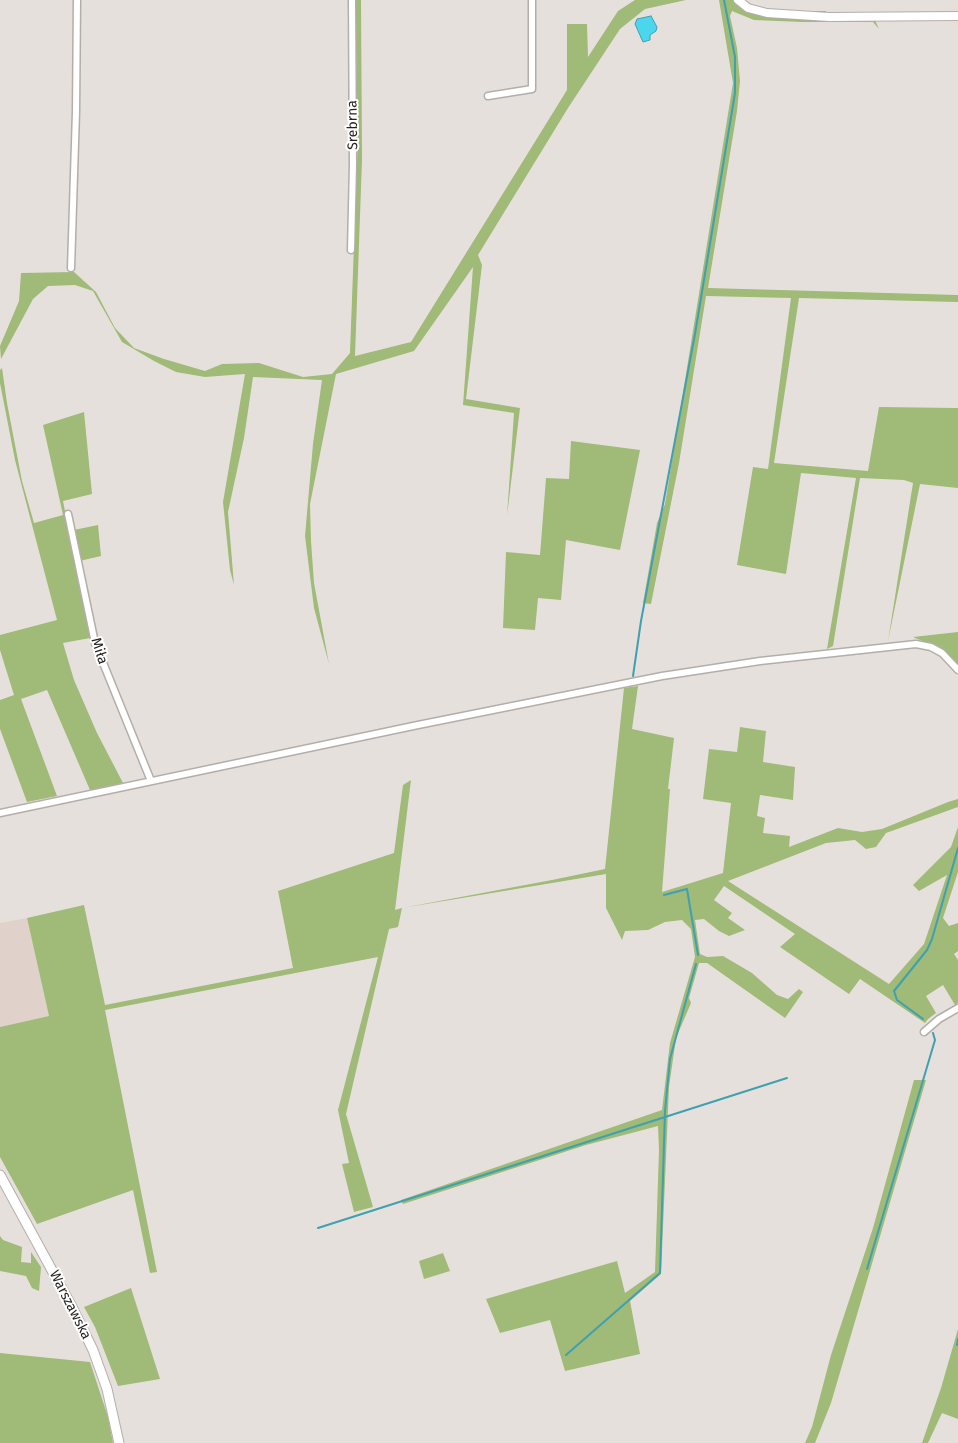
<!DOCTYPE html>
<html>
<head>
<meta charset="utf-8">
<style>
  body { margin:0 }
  canvas { display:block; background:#e6e0dc }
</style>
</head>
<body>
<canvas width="958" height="1443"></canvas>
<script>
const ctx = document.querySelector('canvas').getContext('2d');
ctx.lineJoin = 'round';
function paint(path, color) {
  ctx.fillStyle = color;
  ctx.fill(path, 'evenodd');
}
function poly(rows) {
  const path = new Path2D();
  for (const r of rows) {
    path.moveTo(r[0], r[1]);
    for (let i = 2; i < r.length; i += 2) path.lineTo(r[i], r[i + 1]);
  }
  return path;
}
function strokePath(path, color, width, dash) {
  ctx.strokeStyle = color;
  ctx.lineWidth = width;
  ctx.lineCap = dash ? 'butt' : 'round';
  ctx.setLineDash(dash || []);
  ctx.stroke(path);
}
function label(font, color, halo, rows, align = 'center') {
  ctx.font = font + ' "Fira Sans",sans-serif';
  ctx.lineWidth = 4;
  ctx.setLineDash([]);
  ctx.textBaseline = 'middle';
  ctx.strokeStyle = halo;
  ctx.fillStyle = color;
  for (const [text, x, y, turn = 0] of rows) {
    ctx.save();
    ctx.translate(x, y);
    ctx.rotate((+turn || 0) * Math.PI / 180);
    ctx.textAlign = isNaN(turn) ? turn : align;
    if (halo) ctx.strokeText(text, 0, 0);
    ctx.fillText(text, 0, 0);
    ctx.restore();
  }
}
paint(poly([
  [27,918,49,1016,0,1027,0,923]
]), '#e0d2cb');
paint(poly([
  [355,0,361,0,362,160,355,356,411,342,567,90,567,24,587,24,588,57,618,11,635,0,686,0,645,9,620,29,568,108,478,255,482,265,466,399,520,408,507,516,514,413,463,405,473,267,414,351,336,374,310,504,311,541,314,583,329,664,314,608,305,536,313,444,322,380,253,377,244,438,228,512,234,585,230,570,223,502,245,374,205,377,176,372,154,361,122,342,93,291,75,285,48,286,33,299,1,359,0,346,19,301,21,273,74,272,96,292,115,328,134,348,164,359,205,371,222,364,259,363,303,377,332,374,350,353,358,136],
  [719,0,737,0,739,2,772,11,826,11,826,17,874,18,879,29,873,22,802,22,754,20,732,11,730,16,737,48,740,81,737,111,708,288,958,295,958,302,799,298,774,463,868,471,879,407,958,408,958,488,920,484,888,641,913,483,904,480,860,478,833,646,827,649,856,478,801,473,786,574,737,565,753,467,768,469,791,298,706,296,679,463,651,604,643,603,657,523,665,504,733,83],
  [2,368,7,403,22,481,34,523,63,515,43,425,84,412,92,494,63,501,69,531,98,525,101,556,75,562,90,638,63,643,74,680,97,733,123,783,90,790,47,690,21,699,57,796,27,802,0,729,0,700,14,695,0,650,0,635,57,620,15,460,0,383,0,370],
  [571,441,640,450,620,550,566,540,561,600,538,598,535,630,503,628,506,552,540,555,546,478,569,479],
  [958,632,958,665,939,648,913,637],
  [638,686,632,729,674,738,668,789,670,789,662,892,723,873,731,803,703,799,709,749,737,752,740,727,766,731,763,762,795,767,793,800,760,795,757,816,765,818,763,833,790,836,789,847,838,828,862,832,882,829,948,802,958,799,958,807,886,833,876,847,866,849,855,840,826,843,728,881,889,984,924,944,947,875,919,891,913,885,951,847,958,827,958,872,943,918,949,926,958,923,958,951,954,954,958,960,958,1003,955,1005,943,985,926,996,936,1013,928,1019,925,1023,860,979,849,994,780,947,795,934,724,886,714,900,732,913,728,918,745,930,729,936,719,931,704,919,695,920,700,954,707,957,723,956,752,973,777,995,788,999,799,989,803,992,785,1018,707,963,699,963,689,998,691,1003,676,1038,669,1087,661,1274,630,1301,640,1354,565,1371,550,1320,500,1333,486,1299,617,1261,625,1293,655,1272,659,1150,658,1126,586,1145,403,1204,401,1200,662,1110,670,1043,695,957,691,929,682,920,665,922,648,930,625,931,622,940,606,908,606,874,402,908,398,927,389,929,346,1114,373,1207,354,1212,342,1164,349,1163,338,1110,378,957,105,1010,157,1272,150,1273,133,1190,37,1224,0,1157,0,1027,49,1016,27,918,84,905,105,1005,293,968,278,891,394,853,403,785,411,780,395,910,402,908,552,880,605,869,624,688],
  [914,1080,926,1080,831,1403,815,1443,805,1443,812,1427,831,1355,873,1228],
  [0,1236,3,1240,22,1247,21,1262,31,1263,31,1252,41,1267,39,1291,32,1288,26,1276,0,1271],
  [443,1253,450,1271,424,1279,419,1261],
  [131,1288,160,1379,118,1386,95,1327,84,1307],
  [958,1329,958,1419,942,1413,928,1443,922,1443,941,1388],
  [0,1353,90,1362,108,1417,113,1443,0,1443]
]), '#a0ba77');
const water = poly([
  [651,16,657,27,656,31,650,35,650,40,643,42,635,24,637,19,651,16]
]);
paint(water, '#4bd6ee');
strokePath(water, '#3fa0b0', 1);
strokePath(poly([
  [633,676,641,621,695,334,735,93,735,57,724,0],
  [664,895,687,889,698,955],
  [923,1019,897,1000,894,991,927,950,932,939,958,848],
  [318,1228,787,1078],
  [867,1269,935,1040,933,1033],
  [957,1345,958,1339],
  [566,1355,660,1273,665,1111,670,1059,696,964]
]), '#3fa0b0', 2);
const minor = poly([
  [488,96,532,89,532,0],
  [351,250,353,164,352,0],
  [71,268,76,112,77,0],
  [68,514,95,643,151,781],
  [0,813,418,725,662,676,760,661,916,644,931,647,942,653,958,670],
  [924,1032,939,1019,958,1008]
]);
const tertiary = poly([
  [738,0,748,8,767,13,829,17,958,16]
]);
const secondary = poly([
  [0,1175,72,1307,93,1350,107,1389,119,1443]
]);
strokePath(minor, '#b4aeab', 9);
strokePath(tertiary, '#b4aeab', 10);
strokePath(secondary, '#b4aeab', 11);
strokePath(minor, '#fff', 6);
strokePath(tertiary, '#fff', 8);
strokePath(secondary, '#fff', 9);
label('14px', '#242220', '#fff', [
  ["Srebrna",353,125,-91],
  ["Miła",99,651,72],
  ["Warszawska",70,1305,63]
]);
</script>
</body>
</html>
